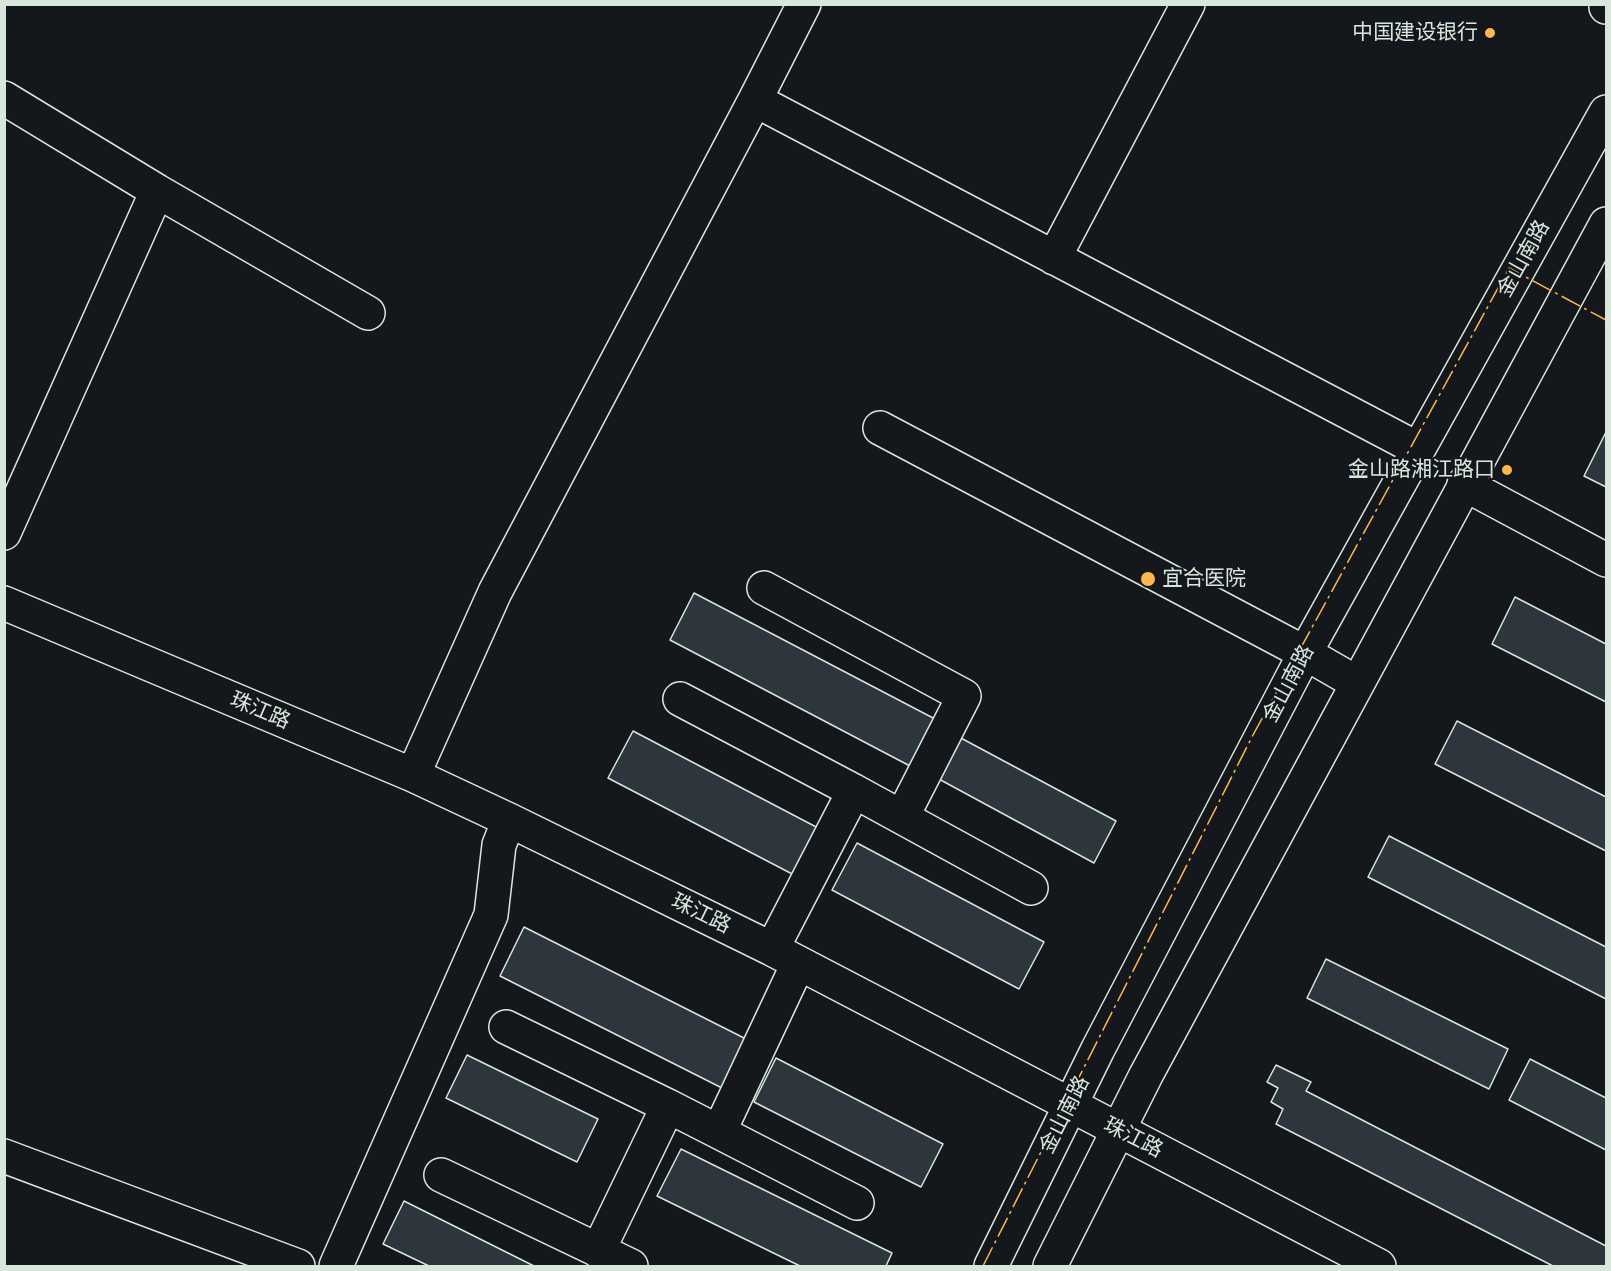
<!DOCTYPE html>
<html>
<head>
<meta charset="utf-8">
<style>
  body { margin:0 }
  #map { position:relative; width:1611px; height:1271px; overflow:hidden; background:#14181c; font-family:Merriweather,serif }
  canvas { display:block }
  .frame { position:absolute; inset:0; border:6px solid #d8e6dc; pointer-events:none }
</style>
</head>
<body>
<div id="map">
<canvas width="1611" height="1271"></canvas>
<div class="frame"></div>
</div>
<script>
const ctx = document.querySelector('canvas').getContext('2d');
ctx.lineJoin = 'round';
function paint(path, color) {
  ctx.fillStyle = color;
  ctx.fill(path, 'evenodd');
}
function poly(rows) {
  const path = new Path2D();
  for (const r of rows) {
    path.moveTo(r[0], r[1]);
    for (let i = 2; i < r.length; i += 2) path.lineTo(r[i], r[i + 1]);
  }
  return path;
}
function strokePath(path, color, width, dash) {
  ctx.strokeStyle = color;
  ctx.lineWidth = width;
  ctx.lineCap = dash ? 'butt' : 'round';
  ctx.setLineDash(dash || []);
  ctx.stroke(path);
}
function label(font, color, halo, rows, align = 'center') {
  ctx.font = font + ' Merriweather,"Noto Sans SC",serif';
  ctx.lineWidth = 4.5;
  ctx.setLineDash([]);
  ctx.textBaseline = 'middle';
  ctx.strokeStyle = halo;
  ctx.fillStyle = color;
  for (const [text, x, y, turn = 0] of rows) {
    ctx.save();
    ctx.translate(x, y);
    ctx.rotate((+turn || 0) * Math.PI / 180);
    ctx.textAlign = isNaN(turn) ? turn : align;
    if (halo) ctx.strokeText(text, 0, 0);
    ctx.fillText(text, 0, 0);
    ctx.restore();
  }
}
const building = poly([
  [1606,432,1606,487,1584,476,1606,432],
  [694,593,935,719,910,766,670,640,694,593],
  [1515,597,1606,644,1606,702,1492,644,1515,597],
  [1457,721,1606,797,1606,851,1435,764,1457,721],
  [633,731,820,829,796,876,608,778,633,731],
  [959,737,1116,821,1094,863,937,778,959,737],
  [1389,836,1606,947,1606,999,1368,877,1389,836],
  [857,843,1044,942,1019,989,832,890,857,843],
  [524,927,746,1039,722,1088,500,976,524,927],
  [1326,959,1508,1049,1489,1089,1307,998,1326,959],
  [467,1055,598,1119,577,1162,446,1098,467,1055],
  [776,1058,943,1144,921,1187,754,1102,776,1058],
  [1530,1059,1606,1098,1606,1150,1509,1100,1530,1059],
  [1276,1065,1311,1082,1306,1091,1606,1246,1606,1266,1553,1266,1276,1124,1283,1109,1271,1102,1278,1088,1267,1082,1276,1065],
  [681,1149,892,1253,886,1266,800,1266,657,1196,681,1149],
  [404,1201,534,1266,429,1266,383,1244,404,1201]
]);
paint(building, '#2c363c');
strokePath(building, '#d8e6dc', 1.5);
const minor = poly([
  [804,4,755,100,1418,449],
  [4,98,157,191,4,533],
  [157,191,368,313],
  [1054,258,1188,4],
  [880,428,1305,653],
  [1464,484,1606,560],
  [764,588,964,696,902,817],
  [4,603,413,775,509,820,772,949,1379,1266],
  [680,699,854,791],
  [413,775,495,592,755,100],
  [772,949,854,791,1031,888],
  [506,1027,668,1106],
  [719,1132,857,1203],
  [4,1156,298,1266],
  [441,1175,631,1266],
  [598,1251,668,1106,719,1132,798,964],
  [336,1266,491,915,499,845,509,820]
]);
const major = poly([
  [1606,4,1606,7],
  [1305,653,1357,683],
  [991,1266,1098,1049,1305,653,1606,112],
  [1050,1266,1146,1075,1606,224]
]);
strokePath(minor, '#d8e6dc', 36);
strokePath(major, '#d8e6dc', 36);
strokePath(minor, '#14181c', 33);
strokePath(major, '#14181c', 33);
strokePath(poly([
  [983,1266,1253,735,1509,268,1606,320]
]), '#ffb74d', 1.5, [21, 4.5, 3, 4.5]);
for (const [x, y, r, color] of [
  [1490,33,6,"#ffb74d"],
  [1507,470,6,"#ffb74d"],
  [1148,579,8,"#ffb74d"]
]) {
  const dot = new Path2D();
  dot.arc(x, y, r, 0, 2 * Math.PI);
  ctx.fillStyle = color;
  ctx.fill(dot);
  strokePath(dot, '#14181c', 2);
}
label('21px', '#d8e6dc', '#14181c', [
  ["中国建设银行",1478,33],
  ["金山路湘江路口",1495,470],
  ["宜合医院",1162,579,"left"]
], 'right');
label('21px', '#d8e6dc', '#14181c', [
  ["金山南路",1524,259,-61],
  ["金山南路",1289,684,-62],
  ["珠江路",260,711,23],
  ["珠江路",701,914,26],
  ["金山南路",1065,1115,-63],
  ["珠江路",1133,1138,27]
]);
</script>
</body>
</html>
